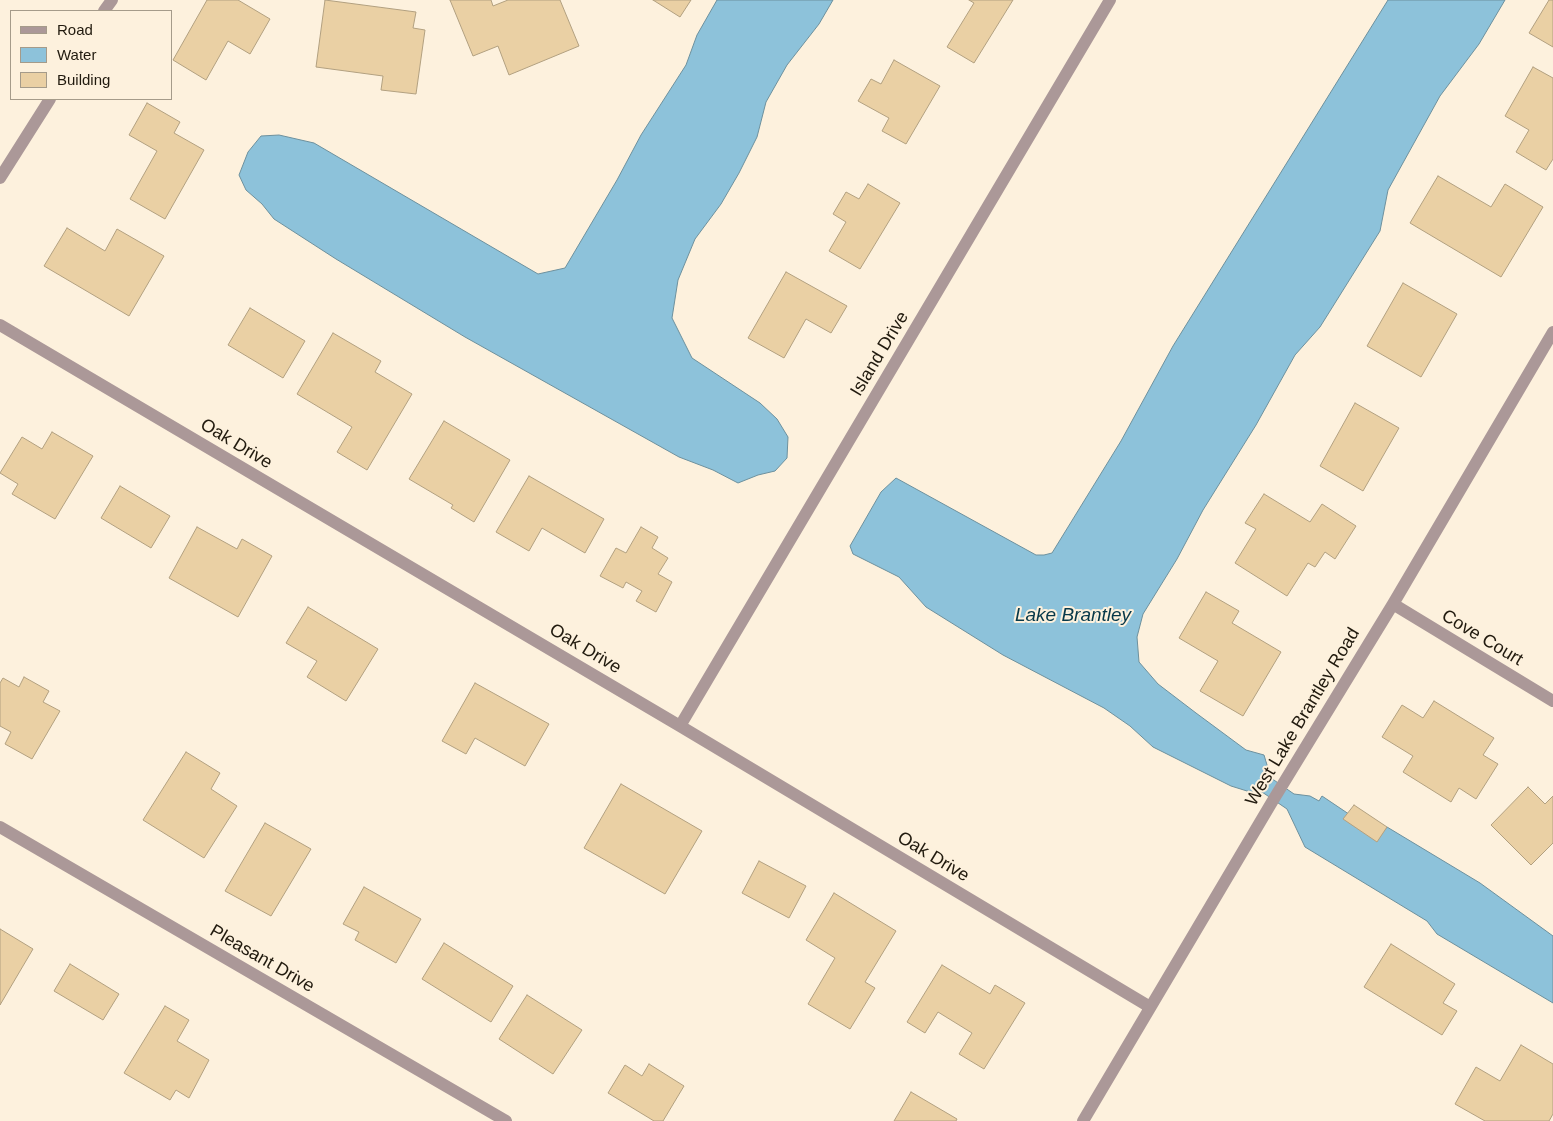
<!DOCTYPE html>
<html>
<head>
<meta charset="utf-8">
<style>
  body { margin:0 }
  #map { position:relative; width:1553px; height:1121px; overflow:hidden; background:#fdf1dd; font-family:Helvetica,sans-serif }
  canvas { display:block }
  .legend { position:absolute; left:10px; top:10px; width:162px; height:90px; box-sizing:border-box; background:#fdf1dd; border:1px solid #a59b8a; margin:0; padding:6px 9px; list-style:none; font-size:15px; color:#211a0e }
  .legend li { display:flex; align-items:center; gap:10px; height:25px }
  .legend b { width:25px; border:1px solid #a59b8a }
</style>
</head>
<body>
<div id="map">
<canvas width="1553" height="1121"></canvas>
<ul class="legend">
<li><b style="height:6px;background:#ab9898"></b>Road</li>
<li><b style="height:14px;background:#8dc2da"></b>Water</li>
<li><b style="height:14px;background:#ead0a4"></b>Building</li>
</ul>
</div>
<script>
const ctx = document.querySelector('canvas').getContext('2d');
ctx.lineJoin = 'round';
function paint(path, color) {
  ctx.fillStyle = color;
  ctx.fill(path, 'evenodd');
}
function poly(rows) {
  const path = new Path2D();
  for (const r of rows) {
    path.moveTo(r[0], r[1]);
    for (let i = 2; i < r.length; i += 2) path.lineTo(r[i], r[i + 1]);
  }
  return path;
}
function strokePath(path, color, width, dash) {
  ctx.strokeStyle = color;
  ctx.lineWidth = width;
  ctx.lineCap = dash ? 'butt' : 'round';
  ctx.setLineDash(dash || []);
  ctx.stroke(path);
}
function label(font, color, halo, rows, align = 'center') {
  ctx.font = font + ' Helvetica,sans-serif';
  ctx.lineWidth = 4;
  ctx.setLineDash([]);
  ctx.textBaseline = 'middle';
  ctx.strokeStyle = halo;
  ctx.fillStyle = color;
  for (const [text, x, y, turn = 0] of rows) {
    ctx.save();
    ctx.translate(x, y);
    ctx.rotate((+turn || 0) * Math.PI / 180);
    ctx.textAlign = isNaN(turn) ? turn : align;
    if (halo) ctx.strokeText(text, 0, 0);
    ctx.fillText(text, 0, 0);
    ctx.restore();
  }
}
const water = poly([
  [717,0,833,0,819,24,787,65,766,102,757,137,739,173,721,204,695,239,678,280,672,318,692,358,760,403,777,419,788,437,787,458,775,471,758,475,738,483,713,470,679,457,465,337,336,259,274,219,262,204,246,190,239,175,248,152,261,136,279,135,314,143,538,274,565,268,617,180,641,135,686,65,697,35,717,0],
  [1388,0,1505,0,1479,44,1440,96,1388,190,1380,231,1320,327,1295,355,1256,425,1203,510,1177,559,1143,614,1137,637,1139,662,1158,684,1196,713,1246,750,1264,755,1271,778,1294,794,1310,796,1319,801,1322,796,1380,835,1387,827,1480,883,1553,936,1553,1003,1437,934,1427,921,1305,847,1287,809,1262,792,1247,791,1231,786,1153,747,1130,726,1104,708,1003,655,926,607,899,577,853,554,850,546,881,492,896,478,1036,555,1044,555,1052,553,1121,441,1173,346,1388,0]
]);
paint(water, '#8dc2da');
strokePath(water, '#6d909d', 1);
const building = poly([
  [207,0,238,0,270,19,250,54,228,41,206,80,173,60,207,0],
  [325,0,416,12,413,28,425,30,416,94,381,90,383,76,316,67,325,0],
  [450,0,491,0,493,6,508,0,560,0,579,46,509,75,498,46,473,56,450,0],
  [653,0,691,0,680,17,653,0],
  [969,0,1013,0,974,63,947,47,974,3,969,0],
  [1549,0,1553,0,1553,47,1529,33,1549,0],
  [894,60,940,86,906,144,882,131,889,118,858,101,871,79,881,84,894,60],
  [1533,67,1553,78,1553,159,1546,170,1516,152,1529,130,1505,116,1533,67],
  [147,103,180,122,174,133,204,150,165,219,130,199,157,151,129,135,147,103],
  [1438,176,1491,207,1505,184,1543,207,1501,277,1410,223,1438,176],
  [868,184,900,203,860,269,829,251,846,222,833,214,846,192,859,199,868,184],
  [67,228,105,251,117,229,164,256,129,316,44,266,67,228],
  [786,272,847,306,831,333,806,319,784,358,748,338,786,272],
  [1403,283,1457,314,1421,377,1367,346,1403,283],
  [250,308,305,341,283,378,228,345,250,308],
  [333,333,381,361,375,372,412,394,367,470,337,452,352,427,297,394,333,333],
  [1355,403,1399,428,1363,491,1320,466,1355,403],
  [444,421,510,460,474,522,451,508,453,505,409,479,444,421],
  [52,432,93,456,55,519,12,494,18,484,0,473,22,437,42,449,52,432],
  [529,476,604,519,585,553,542,528,529,551,496,532,529,476],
  [120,486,170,516,151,548,101,518,120,486],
  [1264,494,1310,522,1322,504,1356,526,1335,559,1325,552,1315,567,1308,563,1287,596,1235,563,1256,529,1245,523,1264,494],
  [197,527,237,549,242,539,272,556,238,617,169,578,197,527],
  [641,527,658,537,652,548,668,558,658,574,672,582,656,612,636,601,642,591,626,582,623,588,600,576,616,548,626,553,641,527],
  [1206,592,1239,611,1232,623,1281,652,1243,716,1200,691,1218,661,1179,638,1206,592],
  [308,607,378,649,346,701,307,677,317,661,286,643,308,607],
  [24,677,49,691,43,702,60,711,32,759,5,744,11,732,0,726,0,683,3,678,19,687,24,677],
  [475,683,549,724,525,766,475,738,466,754,442,741,475,683],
  [1434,701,1494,738,1483,755,1498,764,1476,799,1459,788,1451,802,1403,772,1413,756,1382,737,1402,705,1423,718,1434,701],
  [186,752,220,773,211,789,237,806,204,858,143,820,186,752],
  [621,784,702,831,665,894,584,848,621,784],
  [1528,787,1545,804,1553,796,1553,843,1531,865,1491,825,1528,787],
  [1354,805,1387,827,1377,842,1343,819,1354,805],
  [265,823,311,849,271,916,225,891,265,823],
  [759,861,806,886,789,918,742,893,759,861],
  [364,887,421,919,396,963,355,940,359,932,343,924,364,887],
  [834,893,896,931,865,982,875,988,850,1029,808,1004,835,958,806,940,834,893],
  [0,929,33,949,0,1005,0,929],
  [444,943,513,986,491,1022,422,979,444,943],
  [1391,944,1455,984,1443,1003,1457,1011,1442,1035,1364,987,1391,944],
  [70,964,119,994,103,1020,54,991,70,964],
  [942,965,990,994,995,985,1025,1003,984,1069,959,1054,972,1033,938,1012,925,1033,907,1022,942,965],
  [527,995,582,1030,553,1074,499,1039,527,995],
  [165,1006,189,1020,177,1041,209,1060,189,1098,176,1090,170,1100,124,1073,165,1006],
  [1521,1045,1553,1064,1553,1114,1549,1121,1485,1121,1455,1104,1476,1067,1500,1081,1521,1045],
  [649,1064,684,1086,663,1121,654,1121,608,1093,625,1065,642,1076,649,1064],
  [911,1092,957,1119,956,1121,894,1121,911,1092]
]);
paint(building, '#ead0a4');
strokePath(building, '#b2a080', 1);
strokePath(poly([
  [104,11,112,0],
  [0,178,50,99],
  [0,325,680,726,1150,1007],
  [1393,604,1553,701],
  [680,726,1110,0],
  [0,827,506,1121],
  [1083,1121,1272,802,1393,604,1553,332]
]), '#ab9898', 12);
label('18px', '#211a0e', '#fdf1dd', [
  ["Island Drive",880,354,-59],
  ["Oak Drive",236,444,31],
  ["Cove Court",1482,638,31],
  ["Oak Drive",585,649,31],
  ["West Lake Brantley Road",1303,717,-59],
  ["Oak Drive",933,857,31],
  ["Pleasant Drive",262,959,30]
]);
label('italic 19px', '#073849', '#fdf1dd', [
  ["Lake Brantley",1073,616]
]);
</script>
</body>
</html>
